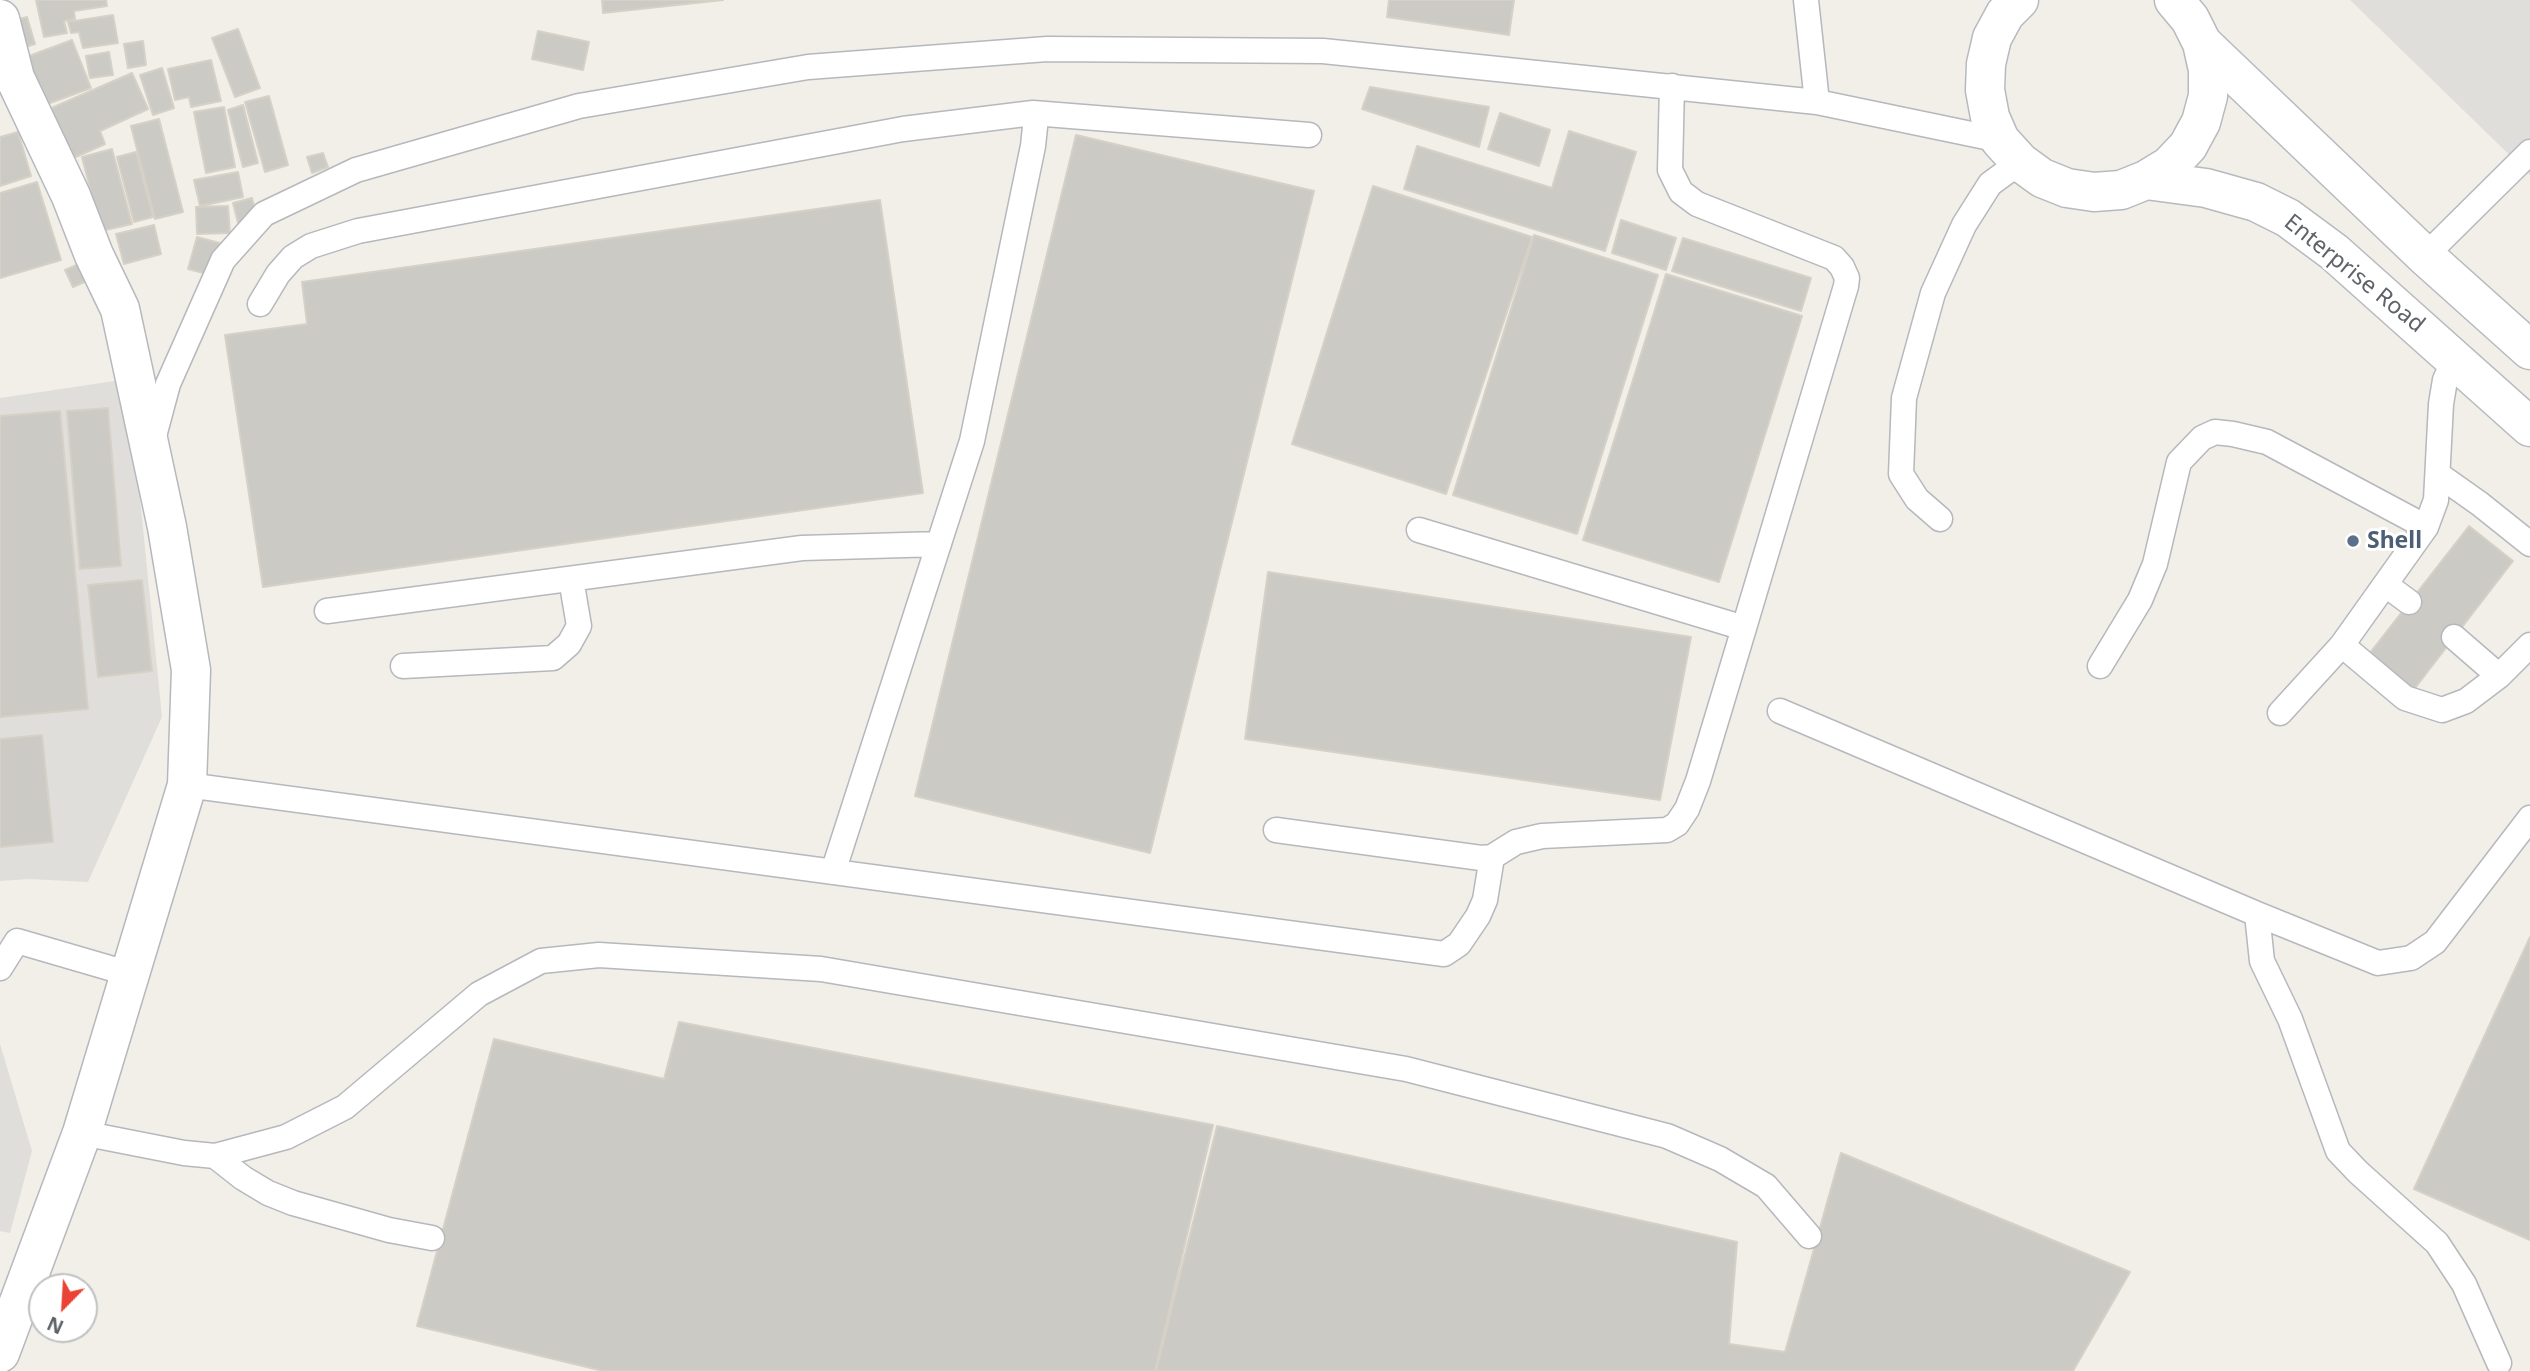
<!DOCTYPE html>
<html>
<head>
<meta charset="utf-8">
<style>
  body { margin:0 }
  #map { position:relative; width:2530px; height:1371px; overflow:hidden; background:#f1efe8; font-family:"Noto Sans",sans-serif }
  canvas { display:block }
  .north { position:absolute; left:28px; top:1273px; width:70px; height:70px; box-sizing:border-box; background:#fff; border:2px solid #bfc1c3; border-radius:50%; rotate:204deg; font-size:19px; font-weight:700; line-height:28px; text-align:center; color:#5f6368 }
  .north::after { content:''; display:block; margin:auto; width:24px; height:32px; background:#ea4335; clip-path:polygon(50% 0,100% 100%,50% 72%,0 100%) }
</style>
</head>
<body>
<div id="map">
<canvas width="2530" height="1371"></canvas>
<div class="north">N</div>
</div>
<script>
const ctx = document.querySelector('canvas').getContext('2d');
ctx.lineJoin = 'round';
function paint(path, color) {
  ctx.fillStyle = color;
  ctx.fill(path, 'evenodd');
}
function poly(rows) {
  const path = new Path2D();
  for (const r of rows) {
    path.moveTo(r[0], r[1]);
    for (let i = 2; i < r.length; i += 2) path.lineTo(r[i], r[i + 1]);
  }
  return path;
}
function strokePath(path, color, width, dash) {
  ctx.strokeStyle = color;
  ctx.lineWidth = width;
  ctx.lineCap = dash ? 'butt' : 'round';
  ctx.setLineDash(dash || []);
  ctx.stroke(path);
}
function label(font, color, halo, rows, align = 'center') {
  ctx.font = font + ' "Noto Sans",sans-serif';
  ctx.lineWidth = 6;
  ctx.setLineDash([]);
  ctx.textBaseline = 'middle';
  ctx.strokeStyle = halo;
  ctx.fillStyle = color;
  for (const [text, x, y, turn = 0] of rows) {
    ctx.save();
    ctx.translate(x, y);
    ctx.rotate((+turn || 0) * Math.PI / 180);
    ctx.textAlign = isNaN(turn) ? turn : align;
    if (halo) ctx.strokeText(text, 0, 0);
    ctx.fillText(text, 0, 0);
    ctx.restore();
  }
}
paint(poly([
  [2350,0,2530,0,2530,175],
  [128,379,162,717,88,882,29,879,0,881,0,398],
  [0,1044,32,1151,10,1233,0,1231]
]), '#e0deda');
const building = poly([
  [36,0,106,0,107,6,74,11,75,19,64,21,67,33,44,37,36,0],
  [602,0,723,0,603,13,602,0],
  [1389,0,1514,0,1509,35,1387,17,1389,0],
  [113,15,118,43,83,48,79,32,71,33,68,22,113,15],
  [27,17,35,44,19,49,11,21,27,17],
  [238,29,260,88,235,97,212,38,238,29],
  [538,31,589,42,583,70,532,59,538,31],
  [72,40,91,88,39,107,21,59,72,40],
  [143,41,146,65,128,68,124,44,143,41],
  [109,52,113,75,90,78,86,56,109,52],
  [211,60,221,101,191,107,189,97,175,100,168,69,211,60],
  [162,68,174,108,153,115,140,75,162,68],
  [132,73,148,109,100,131,105,144,69,160,47,110,132,73],
  [1370,87,1489,107,1479,147,1362,109,1370,87],
  [269,96,288,165,265,172,245,102,269,96],
  [243,105,258,163,243,167,228,110,243,105],
  [224,107,235,167,206,173,194,112,224,107],
  [1500,113,1550,130,1539,166,1488,149,1500,113],
  [159,119,183,212,155,219,131,126,159,119],
  [1569,131,1636,152,1605,251,1404,189,1417,146,1552,188,1569,131],
  [18,132,31,176,0,186,0,137,18,132],
  [1076,135,1314,191,1150,853,915,796,1076,135],
  [112,149,132,224,101,231,82,157,112,149],
  [136,152,153,217,134,222,117,157,136,152],
  [323,153,328,167,312,173,307,157,323,153],
  [238,172,243,197,200,206,194,180,238,172],
  [37,182,61,260,0,278,0,193,37,182],
  [1373,186,1532,237,1446,494,1292,444,1373,186],
  [252,198,258,222,239,227,233,203,252,198],
  [880,200,923,493,263,587,225,335,307,324,302,282,880,200],
  [228,206,230,233,197,234,196,207,228,206],
  [1621,220,1676,238,1666,270,1612,253,1621,220],
  [154,225,161,254,124,264,116,234,154,225],
  [1534,235,1658,275,1577,534,1453,495,1534,235],
  [197,237,227,245,219,277,188,269,197,237],
  [1683,238,1811,278,1801,311,1672,271,1683,238],
  [88,260,96,277,73,287,65,270,88,260],
  [1666,274,1802,316,1719,582,1583,540,1666,274],
  [108,408,121,566,80,569,67,411,108,408],
  [60,411,88,709,0,717,0,416,60,411],
  [2469,526,2513,561,2412,692,2366,658,2469,526],
  [1268,572,1691,637,1660,800,1245,739,1268,572],
  [142,580,152,671,98,677,88,585,142,580],
  [42,735,53,842,0,847,0,739,42,735],
  [2530,937,2530,1240,2414,1189,2530,937],
  [679,1022,1213,1125,1155,1371,603,1371,417,1326,494,1039,664,1079,679,1022],
  [1217,1126,1737,1242,1729,1344,1785,1352,1841,1153,2130,1272,2073,1371,1156,1371,1217,1126]
]);
paint(building, '#cccac5');
strokePath(building, '#d6d1c6', 2);
const service = poly([
  [1806,0,1817,102],
  [2425,256,2530,152],
  [260,304,278,274,293,257,311,246,358,231,903,129,1033,113,1309,135],
  [153,440,168,384,223,260,264,214,356,170,579,106,808,67,1047,49,1323,51,1817,102,2000,140],
  [2439,475,2480,504,2530,544],
  [1940,519,1917,499,1901,474,1904,398,1933,293,1964,225,1990,184,2020,162],
  [1419,530,1744,628],
  [2386,585,2409,602],
  [327,611,802,548,939,544],
  [2454,637,2499,676],
  [2342,645,2405,698,2442,710,2466,701,2499,676,2530,645],
  [403,666,553,658,569,644,579,626,571,579],
  [2100,666,2140,600,2155,564,2179,462,2202,438,2215,432,2233,434,2267,442,2426,527],
  [1780,711,2257,914,2378,963,2411,958,2435,942,2530,818],
  [2280,713,2342,645,2426,527,2436,500,2441,404,2445,380,2455,359],
  [187,785,1444,954,1459,944,1478,916,1485,900,1492,857],
  [1276,830,1481,858,1492,857,1516,842,1542,836,1667,830,1677,824,1687,809,1698,781,1744,628,1846,286,1847,278,1842,267,1834,258,1697,204,1681,192,1670,170,1672,86],
  [833,872,972,441,1033,146,1035,127,1033,113],
  [2257,914,2262,961,2290,1019,2338,1151,2358,1172,2437,1243,2464,1284,2499,1363],
  [0,968,17,941,130,974],
  [82,1133,184,1153,215,1156,286,1137,345,1107,479,994,541,961,599,955,821,969,1406,1069,1667,1136,1720,1159,1766,1186,1809,1236],
  [215,1156,243,1178,268,1193,293,1203,389,1230,432,1238]
]);
const minor = poly([
  [0,19,15,78,71,196,94,255,120,309,167,527,191,670,187,785,82,1133,0,1353]
]);
const secondary = poly([
  [2019,0,2005,14,1992,38,1986,64,1985,90,1990,117,2000,140,2020,162,2042,178,2067,188,2094,192,2121,190,2146,180,2169,166,2188,146,2201,122,2208,96,2208,70,2202,43,2190,19,2174,0],
  [2202,43,2425,256,2530,350],
  [2146,180,2206,188,2256,202,2288,218,2334,252,2530,427]
]);
strokePath(service, '#b5b8bc', 27);
strokePath(minor, '#b5b8bc', 41);
strokePath(secondary, '#b6babf', 41);
strokePath(service, '#fff', 24);
strokePath(minor, '#fff', 38);
strokePath(secondary, '#fff', 38);
for (const [x, y, r, color] of [
  [2353,541,7,"#5c6f8a"]
]) {
  const dot = new Path2D();
  dot.arc(x, y, r, 0, 2 * Math.PI);
  ctx.fillStyle = color;
  ctx.fill(dot);
  strokePath(dot, '#fff', 2.5);
}
label('23px', '#5f6368', '#fff', [
  ["Enterprise Road",2354,274,39]
]);
label('bold 23px', '#4e5e75', '#fff', [
  ["Shell",2367,541]
], 'left');
</script>
</body>
</html>
